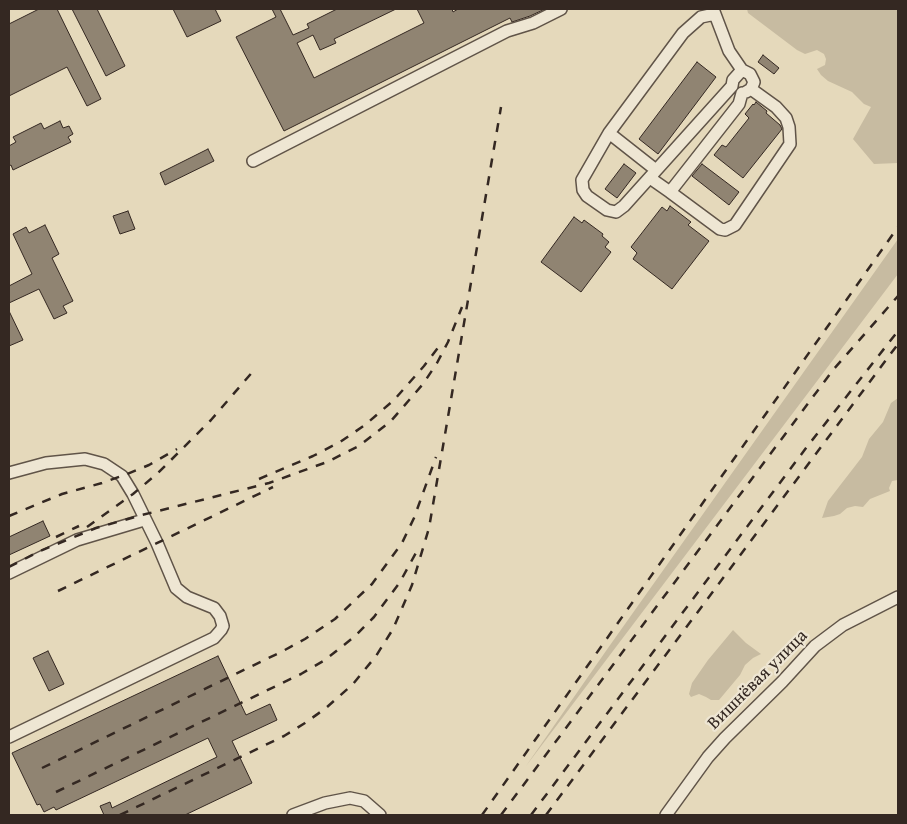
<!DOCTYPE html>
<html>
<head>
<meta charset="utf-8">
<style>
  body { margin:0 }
  #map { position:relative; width:907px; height:824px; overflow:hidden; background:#e5d9bb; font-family:"Gentium Book Plus",serif }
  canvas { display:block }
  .frame { position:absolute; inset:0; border:10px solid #342822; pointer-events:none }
</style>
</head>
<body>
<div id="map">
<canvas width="907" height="824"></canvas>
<div class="frame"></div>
</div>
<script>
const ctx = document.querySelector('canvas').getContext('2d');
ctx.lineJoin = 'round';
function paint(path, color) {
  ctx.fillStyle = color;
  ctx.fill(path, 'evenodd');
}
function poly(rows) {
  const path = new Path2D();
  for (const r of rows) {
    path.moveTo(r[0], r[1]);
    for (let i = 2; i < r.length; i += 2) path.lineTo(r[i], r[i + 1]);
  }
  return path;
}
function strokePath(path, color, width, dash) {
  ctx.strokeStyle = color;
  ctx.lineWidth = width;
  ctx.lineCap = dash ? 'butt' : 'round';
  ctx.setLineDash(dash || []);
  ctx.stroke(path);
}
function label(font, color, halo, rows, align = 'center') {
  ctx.font = font + ' "Gentium Book Plus",serif';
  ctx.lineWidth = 4.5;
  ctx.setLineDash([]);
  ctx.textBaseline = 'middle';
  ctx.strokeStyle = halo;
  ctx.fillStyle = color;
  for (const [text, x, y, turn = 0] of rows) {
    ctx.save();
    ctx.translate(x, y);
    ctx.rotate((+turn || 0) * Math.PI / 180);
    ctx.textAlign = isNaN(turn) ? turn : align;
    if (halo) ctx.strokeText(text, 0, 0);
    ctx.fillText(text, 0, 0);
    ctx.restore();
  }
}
paint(poly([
  [747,9,898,9,898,163,874,164,853,139,871,107,864,104,852,92,828,81,821,75,817,69,825,65,826,59,824,54,817,50,805,54,797,50,748,13],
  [898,239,898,274,526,766,608,648],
  [898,398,898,480,892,481,889,488,890,491,870,499,863,507,855,506,847,508,840,514,834,516,822,518,828,501,862,457,869,439,883,422,891,403],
  [733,630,746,643,761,654,753,658,745,665,740,675,719,700,711,700,706,697,699,694,691,697,689,694,692,683,708,660]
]), '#c7bba1');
const building = poly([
  [39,9,57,9,101,99,87,106,67,67,9,96,9,24,39,9],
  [72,9,97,9,125,66,106,76,72,9],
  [173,9,215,9,221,21,187,37,173,9],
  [272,9,280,9,293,35,309,28,307,24,337,9,396,9,334,39,336,43,320,50,313,35,297,43,314,78,424,23,417,9,452,9,453,12,458,9,545,9,530,16,512,22,510,18,284,131,236,37,276,17,272,9],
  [763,55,779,68,774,74,758,62,763,55],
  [697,62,716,77,658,154,639,139,697,62],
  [756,102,767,111,766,113,780,125,782,129,743,178,714,155,722,145,726,147,749,118,745,114,753,104,754,105,756,102],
  [60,121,63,128,69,126,73,134,68,137,71,142,13,170,11,165,9,166,9,146,16,142,13,137,41,123,44,129,60,121],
  [208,149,214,161,165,185,160,173,208,149],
  [624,164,636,173,617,198,605,189,624,164],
  [702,164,739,192,729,205,692,176,702,164],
  [670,206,691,222,688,225,709,241,672,289,633,259,637,253,631,247,662,207,667,211,670,206],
  [128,211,135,229,120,234,113,216,128,211],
  [574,217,582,223,584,220,603,234,602,236,609,242,605,247,611,252,581,292,541,262,574,217],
  [45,225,59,254,52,258,73,301,63,306,67,313,54,319,39,289,9,303,9,286,32,274,13,234,26,227,29,233,45,225],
  [9,311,23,340,9,346,9,311],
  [43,521,50,536,9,555,9,537,43,521],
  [48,651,64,684,49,691,33,658,48,651],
  [218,656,246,715,270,704,277,720,232,741,252,783,185,815,104,815,100,806,110,802,112,808,217,757,208,738,56,810,54,807,44,812,40,804,37,805,12,753,218,656]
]);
paint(building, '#908472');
strokePath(building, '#342822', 1);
const minor = poly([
  [713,9,729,51,742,70,733,80,732,86,624,206,616,212,607,210,587,196,583,190,582,180,609,133,683,33,701,17,715,14],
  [742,70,750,74,754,82,751,89,746,92],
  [609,133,656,170],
  [253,161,507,31,533,23,561,9],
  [650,178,670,192,739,104,742,93],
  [670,192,720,229,725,230,735,225,790,144,789,127,786,118,776,107,751,89],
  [9,473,46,463,85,459,104,464,122,476,133,494,157,543,176,588,187,597,214,608,220,616,223,626,221,630,214,638,9,737],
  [9,573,77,540,144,520],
  [293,815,325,803,350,798,364,801,380,815],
  [666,815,708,757,725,738,782,682,815,646,843,625,898,597]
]);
strokePath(minor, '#605448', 14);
strokePath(minor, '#eee6d3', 11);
strokePath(poly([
  [259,479,313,456,340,442,365,425,394,400,424,366,440,345],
  [9,516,62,494,102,483,127,474,149,465,177,449],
  [87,527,133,494,158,473,211,420,255,369],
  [56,537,79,526],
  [9,567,40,551,96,528,142,515,269,483,327,462,359,446,391,421,423,384,437,363,448,342,462,307],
  [58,591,273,487],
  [42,768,283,651,305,639,335,619,372,584,402,543,414,518,436,457],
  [56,792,301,674,325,660,354,637,374,617,400,582,418,549],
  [120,815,284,736,305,723,326,708,353,684,376,656,393,629,412,585,429,528,501,107],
  [482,815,898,227],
  [501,815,833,370,898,296],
  [531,815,806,448,898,331],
  [546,815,898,344]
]), '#342822', 2.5, [9, 9]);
label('18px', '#342822', '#eee6d3', [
  ["Вишнёвая улица",758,680,-45]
]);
</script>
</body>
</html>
